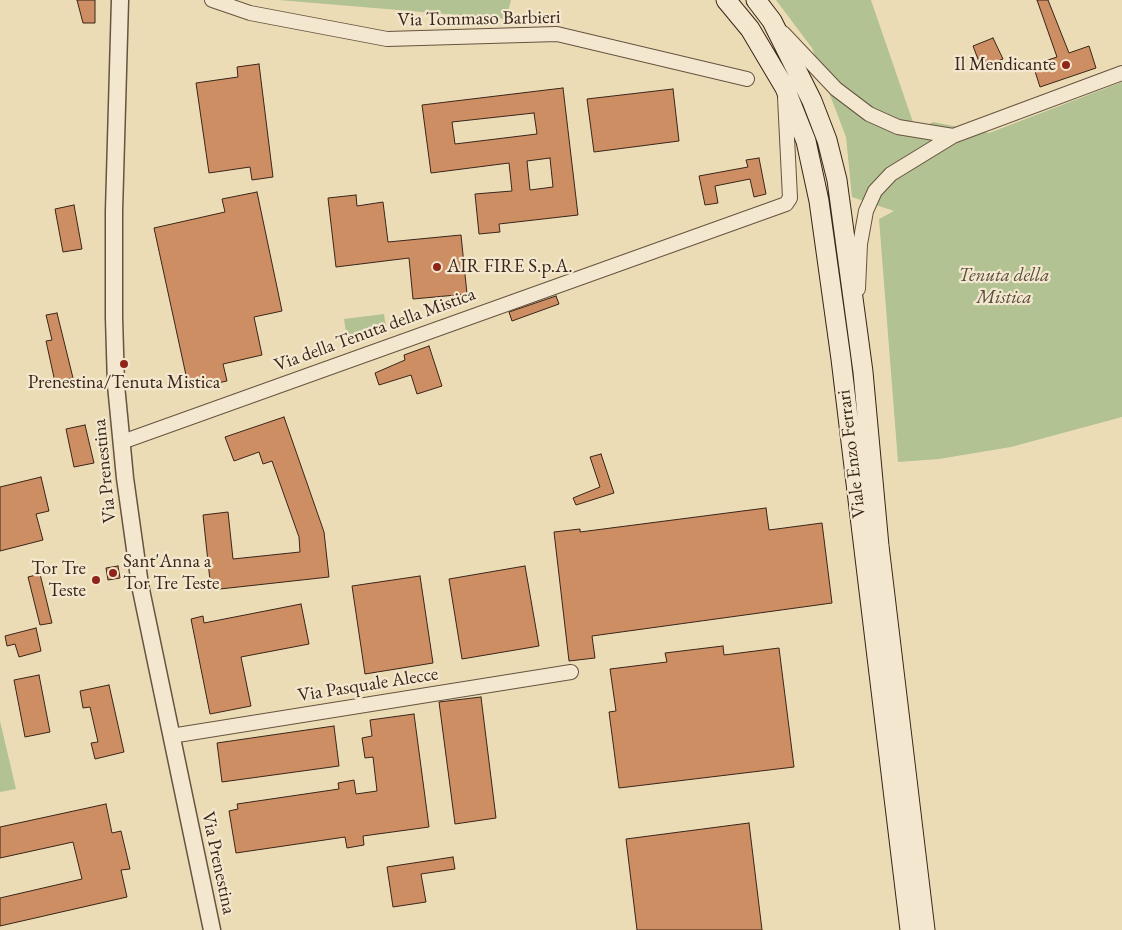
<!DOCTYPE html>
<html>
<head>
<meta charset="utf-8">
<style>
  body { margin:0 }
  canvas { display:block; background:#ecdcb5 }
</style>
</head>
<body>
<canvas width="1122" height="930"></canvas>
<script>
const ctx = document.querySelector('canvas').getContext('2d');
ctx.lineJoin = 'round';
function paint(path, color) {
  ctx.fillStyle = color;
  ctx.fill(path, 'evenodd');
}
function poly(rows) {
  const path = new Path2D();
  for (const r of rows) {
    path.moveTo(r[0], r[1]);
    for (let i = 2; i < r.length; i += 2) path.lineTo(r[i], r[i + 1]);
  }
  return path;
}
function strokePath(path, color, width, dash) {
  ctx.strokeStyle = color;
  ctx.lineWidth = width;
  ctx.lineCap = dash ? 'butt' : 'round';
  ctx.setLineDash(dash || []);
  ctx.stroke(path);
}
function label(font, color, halo, rows, align = 'center') {
  ctx.font = font + ' "EB Garamond",serif';
  ctx.lineWidth = 4.5;
  ctx.setLineDash([]);
  ctx.textBaseline = 'middle';
  ctx.strokeStyle = halo;
  ctx.fillStyle = color;
  for (const [text, x, y, turn = 0] of rows) {
    ctx.save();
    ctx.translate(x, y);
    ctx.rotate((+turn || 0) * Math.PI / 180);
    ctx.textAlign = isNaN(turn) ? turn : align;
    if (halo) ctx.strokeText(text, 0, 0);
    ctx.fillText(text, 0, 0);
    ctx.restore();
  }
}
paint(poly([
  [278,0,511,0,506,19],
  [776,0,871,0,916,131,933,122,989,133,1122,82,1122,417,1011,447,939,459,898,462,879,219,894,211,852,197,846,137,812,48],
  [384,314,387,334,347,339,344,319],
  [0,721,16,789,0,792]
]), '#b2c292');
const building = poly([
  [77,0,95,0,95,23,83,23,77,0],
  [1037,0,1048,0,1069,53,1089,46,1096,68,1040,87,1033,65,1057,57,1037,0],
  [993,38,1003,59,981,67,973,46,993,38],
  [259,64,273,177,252,180,250,167,209,173,196,83,238,77,237,67,259,64],
  [563,88,578,215,499,224,500,232,479,234,475,194,512,191,509,163,431,173,422,105,563,88],
  [534,113,537,134,455,144,452,122,534,113],
  [550,158,553,187,530,190,527,161,550,158],
  [673,89,679,141,594,152,587,99,673,89],
  [759,158,766,194,754,197,750,179,715,186,718,203,705,205,699,176,748,167,746,160,759,158],
  [257,192,282,311,254,317,262,355,223,364,227,381,189,389,154,228,225,212,222,199,257,192],
  [356,195,357,206,383,202,388,242,461,235,467,294,413,299,409,258,336,267,328,198,356,195],
  [74,205,82,249,63,252,55,209,74,205],
  [556,296,559,304,512,321,509,312,556,296],
  [57,313,73,378,55,382,46,341,52,340,46,315,57,313],
  [429,346,442,386,417,394,411,375,379,385,375,373,405,360,404,355,429,346],
  [284,417,324,532,329,577,211,590,203,515,228,512,233,559,300,552,299,537,272,461,263,464,259,452,234,461,225,437,284,417],
  [85,425,94,463,74,467,66,429,85,425],
  [601,454,614,493,576,505,573,498,600,487,590,457,601,454],
  [41,477,49,511,36,514,43,540,0,551,0,487,41,477],
  [766,508,769,530,822,523,832,603,592,636,595,658,569,661,554,532,580,529,580,532,766,508],
  [118,566,120,578,108,580,106,568,118,566],
  [525,566,539,646,462,659,449,579,525,566],
  [40,574,52,623,40,625,28,577,40,574],
  [420,576,433,663,365,674,352,586,420,576],
  [301,604,309,644,241,657,251,706,210,714,191,619,203,616,204,623,301,604],
  [36,628,41,651,19,657,15,644,7,646,5,636,36,628],
  [723,646,724,655,779,648,794,767,619,788,609,712,616,711,610,669,667,662,665,653,723,646],
  [39,675,50,732,25,737,14,680,39,675],
  [109,685,124,752,95,759,91,743,98,742,90,707,83,708,80,691,109,685],
  [481,697,496,818,455,824,439,702,481,697],
  [414,714,429,827,363,836,364,845,347,848,345,837,236,853,229,811,238,809,237,804,339,789,338,783,354,780,356,794,377,791,373,757,365,758,362,738,372,736,370,720,414,714],
  [334,726,339,766,222,782,217,743,334,726],
  [106,804,112,833,121,831,130,869,121,870,127,897,0,926,0,898,82,879,73,842,0,858,0,827,106,804],
  [749,823,762,930,637,930,626,839,749,823],
  [453,857,455,869,421,874,426,902,393,907,387,867,453,857]
]);
paint(building, '#ce8e64');
strokePath(building, '#392519', 1);
const minor = poly([
  [212,0,250,13,387,39,557,34,747,79],
  [783,33,836,89,869,114,898,127,953,136],
  [858,289,860,244,866,211,875,191,891,174,953,136,1122,73],
  [122,442,786,204,790,198,785,97],
  [171,736,571,672]
]);
const tertiary = poly([
  [120,0,114,211,114,318,116,385,125,478,140,585,212,930]
]);
const secondary = poly([
  [726,0,750,29,785,88,806,141,819,201,841,359,910,930],
  [756,0,772,21,812,101,827,140,837,180,863,372,879,546,925,930]
]);
strokePath(minor, '#665340', 16);
strokePath(tertiary, '#665340', 19);
strokePath(secondary, '#392519', 21);
strokePath(minor, '#f3e8cf', 14);
strokePath(tertiary, '#f3e8cf', 16);
strokePath(secondary, '#f3e8cf', 19);
for (const [x, y, r, color] of [
  [1066,65,5,"#8f2418"],
  [437,267,5,"#8f2418"],
  [124,364,5,"#8f2418"],
  [113,573,5,"#8f2418"],
  [96,580,5,"#8f2418"]
]) {
  const dot = new Path2D();
  dot.arc(x, y, r, 0, 2 * Math.PI);
  ctx.fillStyle = color;
  ctx.fill(dot);
  strokePath(dot, '#f3e8cf', 2);
}
label('19px', '#392519', '#f3e8cf', [
  ["Via Tommaso Barbieri",479,19,-1],
  ["Via della Tenuta della Mistica",375,330,-20],
  ["Viale Enzo Ferrari",852,454,-97],
  ["Via Prenestina",105,471,-96],
  ["Via Pasquale Alecce",368,685,-9],
  ["Via Prenestina",218,863,78]
]);
label('19px', '#392519', '#f3e8cf', [
  ["Il Mendicante",1056,65],
  ["AIR FIRE S.p.A.",447,267,"left"],
  ["Prenestina/Tenuta Mistica",124,383,"center"],
  ["Sant'Anna a",123,562,"left"],
  ["Tor Tre Teste",123,584,"left"],
  ["Tor Tre",86,569],
  ["Teste",86,591]
], 'right');
label('italic 19px', '#574c37', '#f3e8cf', [
  ["Tenuta della",1004,276],
  ["Mistica",1004,298]
]);
</script>
</body>
</html>
